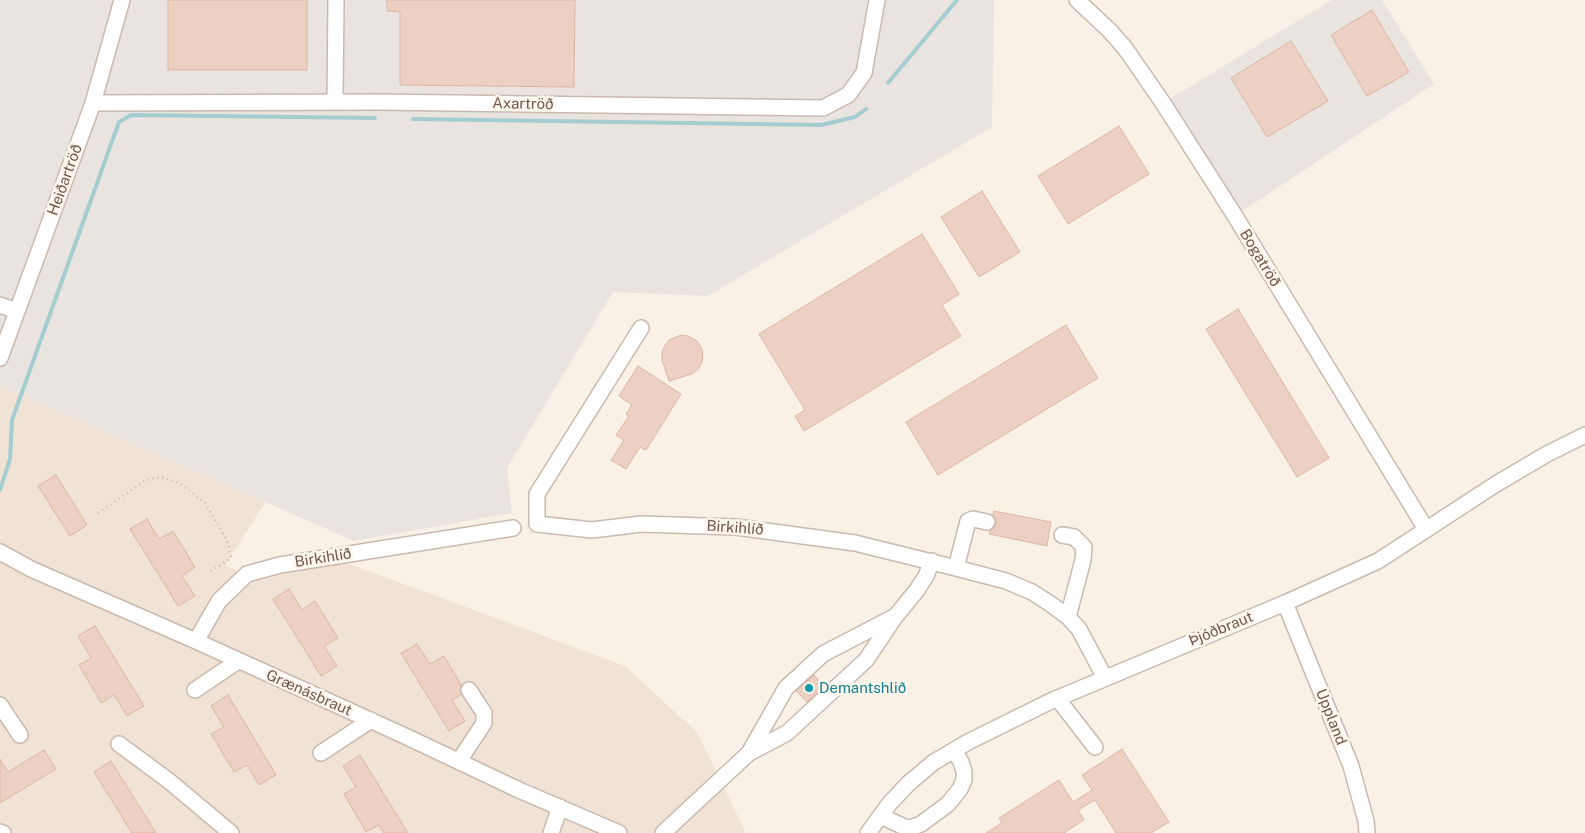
<!DOCTYPE html>
<html>
<head>
<meta charset="utf-8">
<style>
  body { margin:0 }
  canvas { display:block; background:#faf1e6 }
</style>
</head>
<body>
<canvas width="1585" height="833"></canvas>
<script>
const ctx = document.querySelector('canvas').getContext('2d');
ctx.lineJoin = 'round';
function paint(path, color) {
  ctx.fillStyle = color;
  ctx.fill(path, 'evenodd');
}
function poly(rows) {
  const path = new Path2D();
  for (const r of rows) {
    path.moveTo(r[0], r[1]);
    for (let i = 2; i < r.length; i += 2) path.lineTo(r[i], r[i + 1]);
  }
  return path;
}
function strokePath(path, color, width, dash) {
  ctx.strokeStyle = color;
  ctx.lineWidth = width;
  ctx.lineCap = dash ? 'butt' : 'round';
  ctx.setLineDash(dash || []);
  ctx.stroke(path);
}
function label(font, color, halo, rows, align = 'center') {
  ctx.font = font + ' "Public Sans",sans-serif';
  ctx.lineWidth = 5;
  ctx.setLineDash([]);
  ctx.textBaseline = 'middle';
  ctx.strokeStyle = halo;
  ctx.fillStyle = color;
  for (const [text, x, y, turn = 0] of rows) {
    ctx.save();
    ctx.translate(x, y);
    ctx.rotate((+turn || 0) * Math.PI / 180);
    ctx.textAlign = isNaN(turn) ? turn : align;
    if (halo) ctx.strokeText(text, 0, 0);
    ctx.fillText(text, 0, 0);
    ctx.restore();
  }
}
paint(poly([
  [0,386,266,501,225,566,247,574,328,556,625,666,697,732,746,833,3,833,0,832]
]), '#f0e3d5');
paint(poly([
  [0,0,994,0,992,127,708,296,613,292,507,468,512,513,354,541,0,386],
  [1332,0,1382,0,1434,84,1235,216,1163,103]
]), '#eae4e0');
strokePath(poly([
  [888,83,957,0],
  [413,119,821,125,855,117,866,109],
  [0,490,10,459,12,420,119,122,131,115,375,118]
]), '#a4cdd1', 4);
const building = poly([
  [168,0,307,0,307,70,168,70,168,0],
  [387,0,575,0,574,87,400,85,400,12,387,11,387,0],
  [1372,10,1409,72,1367,96,1331,35,1372,10],
  [1291,41,1328,101,1267,137,1231,78,1291,41],
  [1119,126,1149,174,1068,224,1038,176,1119,126],
  [982,191,1020,252,979,277,941,217,982,191],
  [922,234,959,294,942,305,961,336,804,431,795,416,805,410,759,334,922,234],
  [1238,309,1329,458,1297,477,1206,329,1238,309],
  [1066,325,1098,378,938,475,906,422,1066,325],
  [681,335,688,336,697,341,701,347,703,354,702,362,699,368,692,374,669,381,662,360,662,352,665,345,669,340,681,335],
  [638,366,681,394,646,450,640,447,626,469,611,460,624,440,616,435,629,416,626,414,632,405,619,396,638,366],
  [56,475,87,525,70,536,38,486,56,475],
  [994,511,1051,522,1047,546,989,534,990,531,994,528,996,523,996,519,993,515,994,511],
  [147,519,159,539,173,531,195,567,182,576,195,596,178,606,130,529,147,519],
  [289,589,302,610,315,601,338,638,324,646,337,666,321,676,273,599,289,589],
  [95,626,144,706,127,716,114,695,101,703,79,665,91,658,78,636,95,626],
  [417,644,430,664,444,656,461,685,460,690,461,695,452,700,465,721,449,731,401,653,417,644],
  [814,675,824,686,807,702,796,691,814,675],
  [228,695,276,775,259,785,247,765,234,772,211,734,224,727,211,706,228,695],
  [1122,749,1169,822,1151,833,1116,833,1095,800,1078,810,1084,820,1064,833,986,833,1002,823,999,818,1059,780,1073,802,1092,790,1082,775,1122,749],
  [44,750,56,769,0,803,0,759,8,772,44,750],
  [360,755,408,833,384,833,379,825,366,832,344,794,356,787,343,766,360,755],
  [111,761,156,833,132,833,94,772,111,761]
]);
paint(building, '#ecd0c1');
strokePath(building, '#ddb6a3', 1);
const minor = poly([
  [1077,0,1109,30,1125,48,1163,103,1235,216,1426,529],
  [335,102,336,0],
  [93,103,378,102,823,108,848,95,864,73,877,0],
  [0,305,17,311],
  [641,328,537,494,537,524,592,530,641,524,736,527,855,543,956,568,1006,581,1032,592,1052,605,1068,617,1079,629,1105,678],
  [0,358,93,103,122,0],
  [1062,535,1074,537,1084,547,1083,560,1068,617],
  [0,552,31,569,196,641,405,736,519,790,619,833],
  [956,568,968,521,973,519,987,522],
  [1285,603,1351,766,1366,821,1367,833],
  [196,641,219,601,247,574,280,565,513,528],
  [195,690,238,661],
  [1057,698,1095,747],
  [0,705,20,735],
  [119,744,169,781,231,833],
  [321,753,371,720],
  [749,753,786,688,823,654,894,617],
  [459,761,484,723,484,713,469,690],
  [881,816,900,825,907,828,913,827,921,824,948,804,960,789,964,780,964,771,961,762,954,750],
  [0,832,3,833],
  [551,833,560,807],
  [663,833,749,753,787,733,866,660,895,617,917,590,926,576,932,561],
  [868,833,890,803,909,783,934,762,968,742,1051,701,1285,603,1378,561,1496,484,1547,454,1585,435]
]);
strokePath(minor, '#cab9ae', 18);
strokePath(poly([
  [98,513,146,480,161,477,180,483,205,503,227,540,231,558,208,573]
]), '#d1b3a4', 2.5, [1, 4]);
strokePath(minor, '#fff', 15);
for (const [x, y, r, color] of [
  [809,688,5,"#0f9aa8"]
]) {
  const dot = new Path2D();
  dot.arc(x, y, r, 0, 2 * Math.PI);
  ctx.fillStyle = color;
  ctx.fill(dot);
  strokePath(dot, '#fdf5ec', 2);
}
label('15px', '#70584e', '#fdf5ec', [
  ["Axartröð",523,104,1],
  ["Heiðartröð",65,180,-70],
  ["Bogatröð",1260,258,59],
  ["Birkihlíð",735,528,4],
  ["Birkihlíð",323,558,-9],
  ["Þjóðbraut",1221,629,-22],
  ["Grænásbraut",309,693,24],
  ["Uppland",1331,717,68]
]);
label('15px', '#0d838f', '#fdf5ec', [
  ["Demantshlið",819,688]
], 'left');
</script>
</body>
</html>
